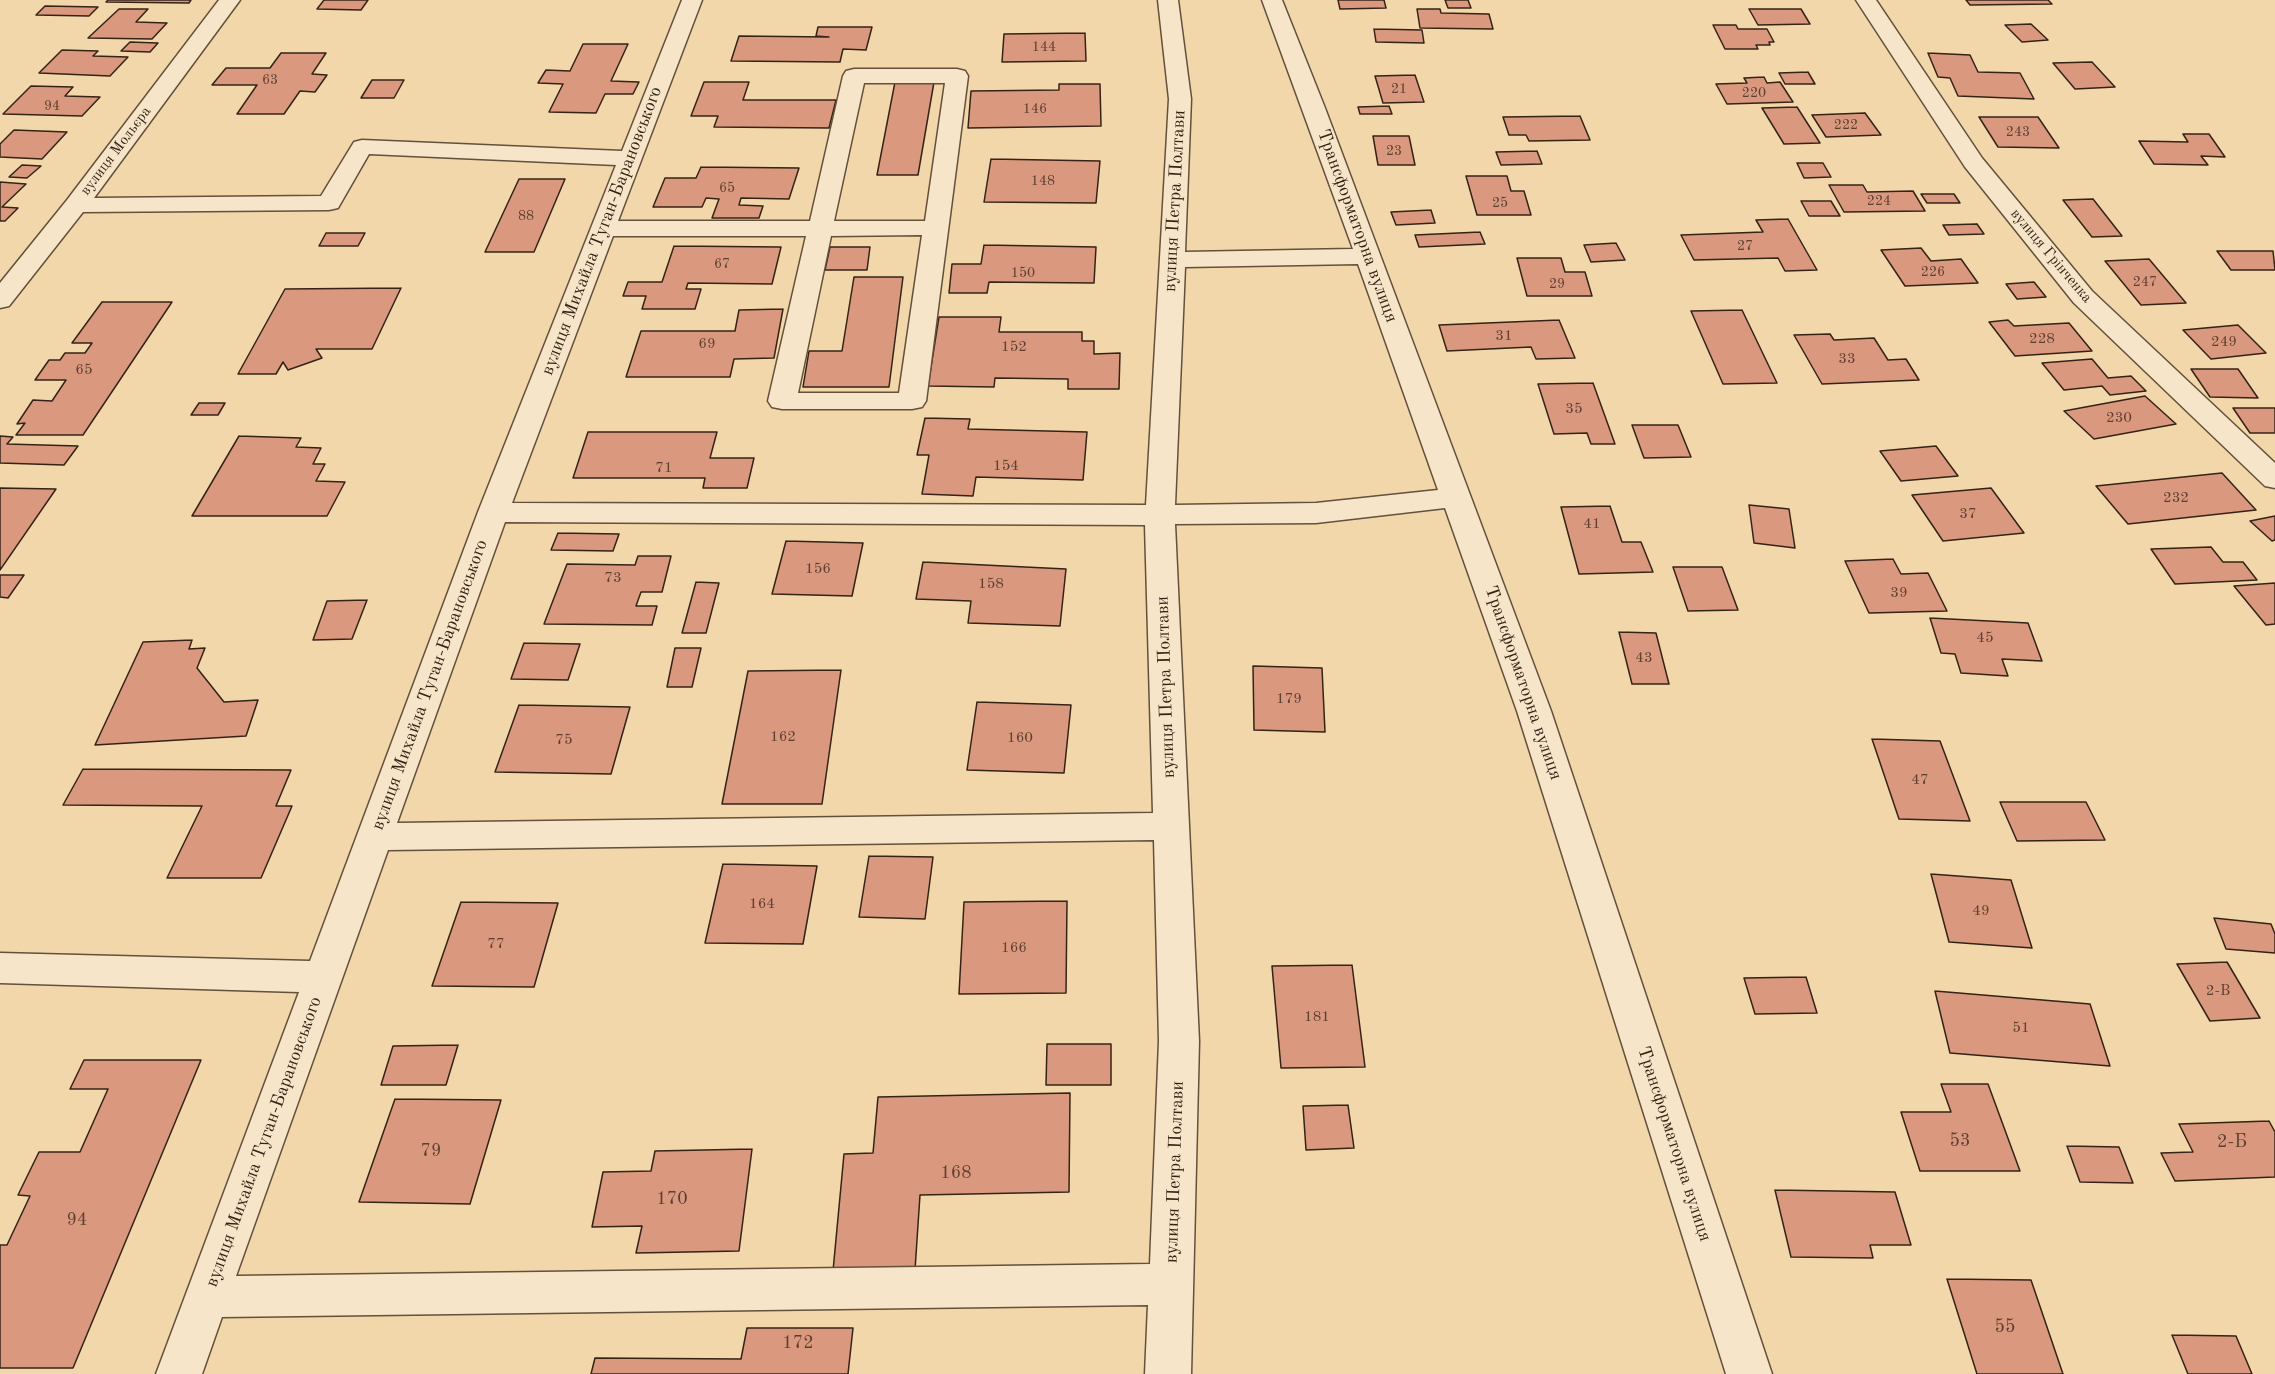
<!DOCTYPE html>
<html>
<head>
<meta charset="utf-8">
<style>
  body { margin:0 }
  canvas { display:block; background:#f1d7aa }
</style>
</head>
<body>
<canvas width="2275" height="1374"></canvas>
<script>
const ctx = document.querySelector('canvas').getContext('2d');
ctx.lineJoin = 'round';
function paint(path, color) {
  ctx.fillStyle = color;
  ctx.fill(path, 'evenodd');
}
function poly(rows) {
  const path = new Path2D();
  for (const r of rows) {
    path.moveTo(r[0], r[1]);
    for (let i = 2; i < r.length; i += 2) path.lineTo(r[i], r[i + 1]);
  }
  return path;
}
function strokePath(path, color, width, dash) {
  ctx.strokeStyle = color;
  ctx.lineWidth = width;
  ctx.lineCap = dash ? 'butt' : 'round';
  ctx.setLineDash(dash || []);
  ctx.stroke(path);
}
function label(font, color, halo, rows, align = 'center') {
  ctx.font = font + ' "Old Standard TT",serif';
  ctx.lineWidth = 4.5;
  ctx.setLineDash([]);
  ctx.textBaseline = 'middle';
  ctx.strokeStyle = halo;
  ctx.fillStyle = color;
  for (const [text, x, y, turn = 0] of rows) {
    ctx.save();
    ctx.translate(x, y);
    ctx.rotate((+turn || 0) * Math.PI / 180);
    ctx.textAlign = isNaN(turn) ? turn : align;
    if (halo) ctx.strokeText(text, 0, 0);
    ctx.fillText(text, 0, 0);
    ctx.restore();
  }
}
const building = poly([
  [108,0,191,0,189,3,106,2,108,0],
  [324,0,368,0,361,10,317,9,324,0],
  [1338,0,1384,0,1386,8,1340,9,1338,0],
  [1445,0,1468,0,1471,8,1448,8,1445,0],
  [1966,0,2048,0,2052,4,1970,5,1966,0],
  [45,6,98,7,89,16,36,15,45,6],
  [119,9,148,9,136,22,167,23,152,39,88,38,119,9],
  [1417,9,1440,9,1441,13,1489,14,1493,29,1420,28,1417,9],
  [1749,9,1801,9,1810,24,1758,25,1749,9],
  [2031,24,2048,40,2022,42,2005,25,2031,24],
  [1713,25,1736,25,1738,29,1767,29,1774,42,1769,42,1770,45,1756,45,1758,49,1725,49,1713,25],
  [818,27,872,27,866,50,843,49,840,62,731,61,739,36,829,37,816,36,818,27],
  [1374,29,1422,30,1424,43,1376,42,1374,29],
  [1085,33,1086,61,1002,62,1004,34,1085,33],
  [130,42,158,43,150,52,121,51,130,42],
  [583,44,628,44,611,81,639,82,633,94,605,94,596,113,549,112,563,84,538,83,546,70,570,71,583,44],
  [62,50,98,51,93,56,128,57,110,76,39,73,62,50],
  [281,53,326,53,312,74,327,75,315,92,300,91,284,114,237,114,257,85,212,85,226,68,270,68,281,53],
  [1928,53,1970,55,1978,72,2020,73,2034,99,1958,96,1950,78,1938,77,1928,53],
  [2092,62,2115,87,2075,89,2053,63,2092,62],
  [1808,72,1815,84,1785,84,1779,73,1808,72],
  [1415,75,1424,102,1383,103,1375,76,1415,75],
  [1764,77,1767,83,1780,82,1793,102,1727,104,1716,84,1747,83,1744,78,1764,77],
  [372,80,404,80,394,98,361,98,372,80],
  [704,82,749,82,743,100,836,100,829,128,714,127,718,116,691,116,704,82],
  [895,82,934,82,918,175,877,175,895,82],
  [1059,84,1100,84,1101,126,968,128,971,91,1059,90,1059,84],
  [31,86,73,87,65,96,100,97,82,116,3,114,31,86],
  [1389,106,1392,114,1360,114,1358,107,1389,106],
  [1797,107,1820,143,1784,144,1762,108,1797,107],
  [1865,113,1881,135,1826,137,1812,115,1865,113],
  [1580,116,1590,140,1529,141,1526,135,1509,135,1503,117,1580,116],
  [1979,117,2038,117,2059,148,1998,147,1979,117],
  [14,130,67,132,42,159,0,157,0,144,14,130],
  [2183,134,2209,134,2225,157,2201,156,2208,165,2154,164,2139,141,2188,142,2183,134],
  [1373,136,1409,136,1415,165,1378,165,1373,136],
  [1537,151,1542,164,1501,165,1496,152,1537,151],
  [991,159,1100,161,1096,203,984,202,991,159],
  [1797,163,1823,163,1831,177,1804,178,1797,163],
  [22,165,41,166,27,178,9,177,22,165],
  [701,167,799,168,789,199,741,198,739,205,763,206,759,218,712,218,719,199,706,198,702,207,653,207,665,178,696,178,701,167],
  [1466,176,1507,176,1511,191,1524,191,1531,215,1477,215,1466,176],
  [519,179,565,179,534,252,485,252,519,179],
  [0,182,26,184,2,207,18,208,5,221,0,221,0,182],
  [1829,185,1863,185,1867,192,1913,191,1925,211,1844,212,1829,185],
  [1921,194,1954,194,1960,203,1927,203,1921,194],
  [2093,199,2122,236,2092,237,2063,200,2093,199],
  [1801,201,1831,201,1840,216,1809,216,1801,201],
  [1431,210,1435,223,1396,225,1391,212,1431,210],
  [1788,219,1817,270,1785,271,1778,258,1694,260,1681,235,1763,232,1756,220,1788,219],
  [1977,224,1984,234,1949,235,1943,225,1977,224],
  [1480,232,1485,244,1419,247,1415,235,1480,232],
  [326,233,365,233,358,246,319,246,326,233],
  [1616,243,1625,260,1591,262,1584,245,1616,243],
  [984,245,1096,247,1094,283,989,282,987,293,949,293,952,264,981,264,984,245],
  [674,246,781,247,772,284,688,283,686,289,701,289,695,309,642,309,646,296,623,296,628,282,662,282,674,246],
  [830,247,870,247,867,270,825,270,830,247],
  [1921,248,1931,261,1961,259,1978,283,1905,286,1881,250,1921,248],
  [2217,251,2273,251,2275,270,2231,270,2217,251],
  [1517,258,1561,258,1565,272,1585,272,1592,296,1527,296,1517,258],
  [2149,259,2186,303,2141,305,2105,261,2149,259],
  [854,277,903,277,889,387,803,387,809,351,842,351,854,277],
  [2034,282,2046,297,2017,299,2006,284,2034,282],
  [401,288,372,349,316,349,322,358,288,370,283,362,276,374,238,374,285,289,401,288],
  [102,302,172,302,83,435,16,435,25,423,17,424,33,400,52,401,66,380,35,380,49,360,60,360,65,353,85,353,92,343,72,343,102,302],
  [783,309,774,358,734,359,730,377,626,377,641,331,735,331,739,310,783,309],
  [1742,310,1777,383,1723,384,1691,311,1742,310],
  [939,317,1001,317,999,332,1082,332,1082,341,1094,341,1094,354,1120,353,1119,389,1068,389,1068,379,995,378,994,387,928,386,939,317],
  [1559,320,1575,358,1536,359,1531,347,1447,351,1439,325,1559,320],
  [2008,320,2014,326,2069,323,2092,351,2015,356,1989,322,2008,320],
  [2238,325,2266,353,2211,359,2183,330,2238,325],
  [1830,334,1834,340,1874,338,1888,360,1906,359,1919,380,1822,384,1794,335,1830,334],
  [2092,359,2108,378,2131,376,2146,391,2110,395,2102,386,2064,390,2042,363,2092,359],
  [2191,369,2238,369,2258,398,2210,397,2191,369],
  [1593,383,1615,444,1591,444,1587,433,1554,434,1538,384,1593,383],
  [2145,396,2176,424,2094,439,2064,411,2145,396],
  [199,403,225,403,218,415,191,415,199,403],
  [2233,408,2275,408,2275,433,2250,433,2233,408],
  [925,418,970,419,968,429,1087,432,1083,480,976,477,973,496,922,494,929,455,917,455,925,418],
  [1632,425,1678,425,1691,457,1644,458,1632,425],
  [588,432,717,432,710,458,754,458,747,488,703,488,705,478,573,478,588,432],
  [0,436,13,437,7,444,78,446,64,465,0,463,0,436],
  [239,436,301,438,296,447,321,448,313,464,325,464,316,481,345,482,327,516,192,516,239,436],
  [1936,446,1958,476,1901,481,1880,451,1936,446],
  [2222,473,2256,510,2128,524,2096,486,2222,473],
  [0,488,56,489,0,570,0,488],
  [1991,488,2024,533,1943,541,1912,495,1991,488],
  [1749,505,1789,509,1795,548,1754,543,1749,505],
  [1610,506,1622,542,1641,542,1653,572,1579,574,1561,507,1610,506],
  [2275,516,2275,540,2272,541,2250,521,2275,516],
  [558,533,619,534,613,551,551,550,558,533],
  [786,541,863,543,852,596,772,594,786,541],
  [2211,547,2223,562,2243,562,2257,580,2175,584,2151,549,2211,547],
  [638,556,671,556,662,592,641,592,636,606,657,606,652,625,544,624,567,564,635,565,638,556],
  [1893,559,1901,574,1928,573,1947,611,1869,613,1845,561,1893,559],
  [923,562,1066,569,1060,626,968,623,971,601,916,599,923,562],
  [1673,567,1722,567,1738,610,1688,611,1673,567],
  [0,575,24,575,8,598,0,597,0,575],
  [696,582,719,583,706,633,682,633,696,582],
  [2275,583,2275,624,2266,625,2234,586,2275,583],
  [367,600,352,639,313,640,327,601,367,600],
  [1930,618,2028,623,2042,661,2002,659,2008,676,1961,673,1955,654,1941,653,1930,618],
  [1619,632,1656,633,1669,684,1632,684,1619,632],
  [192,640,189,649,205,648,197,668,224,702,258,700,246,736,95,745,143,642,192,640],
  [524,643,580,644,568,680,511,679,524,643],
  [675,648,701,648,692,687,667,687,675,648],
  [1253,666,1322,668,1325,732,1254,730,1253,666],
  [841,670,822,804,722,804,748,671,841,670],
  [977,702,1071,705,1064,773,967,770,977,702],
  [519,705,630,707,611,774,495,772,519,705],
  [1872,739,1940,741,1970,821,1899,819,1872,739],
  [83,769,291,770,276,806,292,806,261,878,167,878,202,806,63,805,83,769],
  [2000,802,2086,802,2105,840,2017,841,2000,802],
  [869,856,933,857,925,919,859,917,869,856],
  [723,864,817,866,803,944,705,943,723,864],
  [1931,874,2011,880,2032,948,1949,942,1931,874],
  [1067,901,1066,993,959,994,964,902,1067,901],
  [461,902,558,903,534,987,432,986,461,902],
  [2214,918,2271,924,2275,934,2275,953,2226,949,2214,918],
  [2227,962,2260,1018,2210,1021,2177,964,2227,962],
  [1352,965,1365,1067,1281,1068,1272,966,1352,965],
  [1806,977,1817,1013,1755,1014,1744,978,1806,977],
  [1935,991,2090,1004,2110,1066,1950,1053,1935,991],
  [1047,1044,1111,1044,1111,1085,1046,1085,1047,1044],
  [458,1045,446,1085,381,1085,393,1046,458,1045],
  [84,1060,201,1060,73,1368,0,1368,0,1245,7,1245,30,1196,18,1195,39,1152,80,1152,108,1089,70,1089,84,1060],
  [1941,1084,1988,1084,2020,1171,1920,1171,1901,1112,1951,1112,1941,1084],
  [1070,1093,1069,1192,920,1195,915,1270,833,1271,844,1154,873,1153,878,1097,1070,1093],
  [395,1099,501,1100,470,1204,359,1202,395,1099],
  [1348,1105,1354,1148,1306,1150,1303,1106,1348,1105],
  [2269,1121,2275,1132,2275,1177,2175,1181,2161,1153,2193,1152,2179,1124,2269,1121],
  [2067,1146,2119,1147,2133,1183,2080,1182,2067,1146],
  [752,1149,739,1251,636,1253,642,1226,592,1227,603,1172,651,1171,655,1151,752,1149],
  [1775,1190,1895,1192,1911,1245,1870,1245,1873,1258,1791,1257,1775,1190],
  [1947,1279,2031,1280,2063,1374,1977,1374,1947,1279],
  [747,1328,853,1328,848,1374,591,1374,595,1358,741,1359,747,1328],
  [2172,1335,2236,1336,2252,1374,2188,1374,2172,1335]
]);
paint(building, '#da987f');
strokePath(building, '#352316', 1.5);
const minor = poly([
  [219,0,240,0,94,198,321,196,354,142,362,140,622,151,682,0,702,0,618,221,810,221,843,76,846,71,854,69,957,69,965,71,968,76,926,401,922,407,912,409,782,409,772,407,768,401,806,236,613,236,512,503,1146,505,1169,99,1158,0,1178,0,1191,99,1185,252,1353,249,1262,0,1282,0,1325,108,1551,711,1772,1374,1726,1374,1517,711,1445,508,1316,523,1175,524,1199,1041,1191,1374,1145,1374,1148,1305,222,1317,202,1374,156,1374,299,992,0,983,0,953,310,961,478,512,616,165,369,154,338,208,329,210,83,212,9,306,0,308,0,283,67,200,219,0],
  [864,83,945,83,925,221,834,221,864,83],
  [922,235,899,393,798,393,831,236,922,235],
  [1358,264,1438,490,1316,503,1175,505,1185,267,1358,264],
  [505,522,1145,525,1153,813,397,823,505,522],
  [1154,840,1159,1041,1150,1264,236,1276,388,850,1154,840],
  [1856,0,1876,0,1982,158,2092,291,2275,463,2275,488,2265,486,2074,303,1965,167,1856,0]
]);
strokePath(minor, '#64503b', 3);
paint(minor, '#f6e5c8');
label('14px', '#5e4030', null, [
  ["144",1044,47],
  ["63",270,80],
  ["21",1399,89],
  ["220",1754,93],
  ["94",52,106],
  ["146",1035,109],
  ["222",1846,125],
  ["243",2018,132],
  ["23",1394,151],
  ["148",1043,181],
  ["65",727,188],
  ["224",1879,201],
  ["25",1500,203],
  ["88",526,216],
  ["27",1745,246],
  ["67",722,264],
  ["226",1933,272],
  ["150",1023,273],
  ["247",2145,282],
  ["29",1557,284]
]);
label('15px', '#352316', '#f6e5c8', [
  ["вулиця Мольєра",116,151,-53],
  ["вулиця Грінченка",2051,256,50]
]);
label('15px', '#5e4030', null, [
  ["31",1504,336],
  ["228",2042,339],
  ["249",2224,342],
  ["69",707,344],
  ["152",1014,347],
  ["33",1847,359],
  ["65",84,370],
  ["35",1574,409],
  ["230",2119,418],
  ["154",1006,466],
  ["71",664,468],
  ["232",2176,498],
  ["37",1968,514],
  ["41",1592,524],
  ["156",818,569],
  ["73",613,578],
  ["158",991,584],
  ["39",1899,593],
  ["45",1985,638],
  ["43",1644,658],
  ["179",1289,699],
  ["162",783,737],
  ["160",1020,738],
  ["75",564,740],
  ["47",1920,780],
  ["164",762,904],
  ["49",1981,911],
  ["77",496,944],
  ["166",1014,948],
  ["2-В",2218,991],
  ["181",1317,1017],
  ["51",2021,1028]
]);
label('18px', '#352316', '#f6e5c8', [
  ["вулиця Петра Полтави",1175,201,-87],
  ["Трансформаторна вулиця",1357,226,70],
  ["вулиця Михайла Туган-Барановського",602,231,-69],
  ["Трансформаторна вулиця",1523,683,71],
  ["вулиця Михайла Туган-Барановського",430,685,-70],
  ["вулиця Петра Полтави",1166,687,-92],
  ["вулиця Михайла Туган-Барановського",264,1142,-70],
  ["Трансформаторна вулиця",1674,1144,72],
  ["вулиця Петра Полтави",1175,1172,-88]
]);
label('18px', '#5e4030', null, [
  ["53",1960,1141],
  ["2-Б",2232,1142],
  ["79",431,1151],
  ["168",956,1173],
  ["170",672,1199],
  ["94",77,1220],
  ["55",2005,1327],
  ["172",798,1343]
]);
</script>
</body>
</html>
